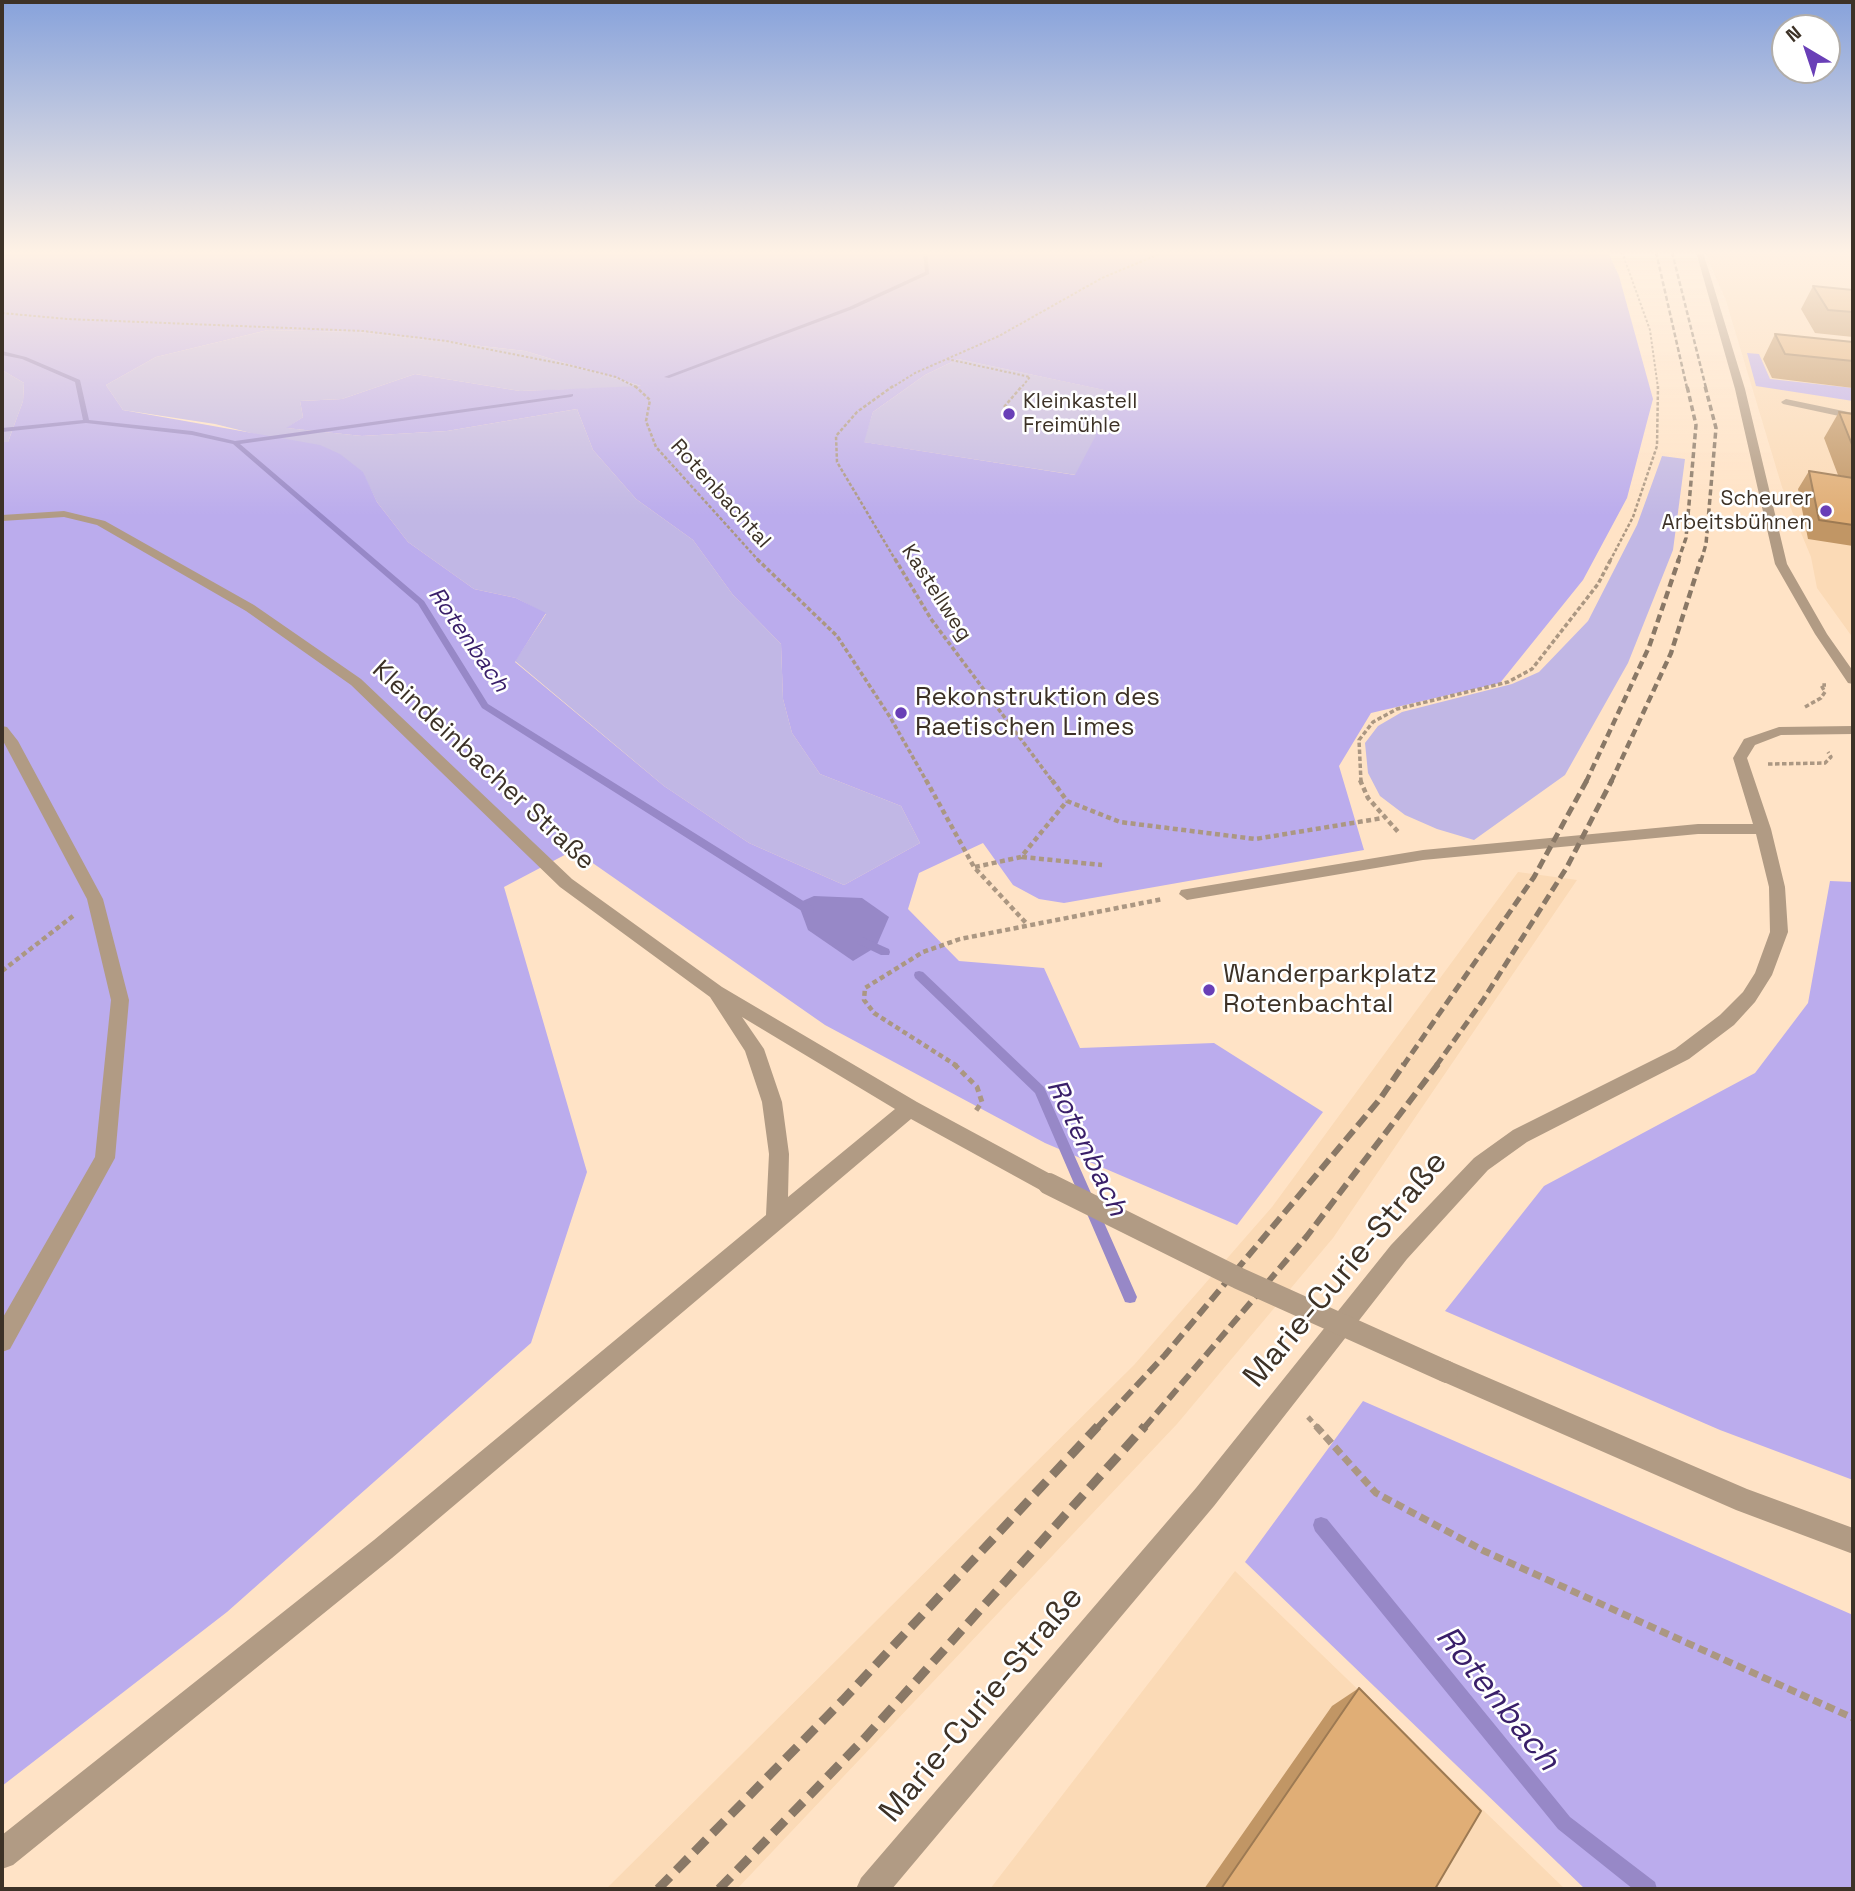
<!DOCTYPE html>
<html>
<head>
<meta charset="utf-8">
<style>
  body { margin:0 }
  #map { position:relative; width:1855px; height:1891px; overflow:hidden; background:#ffe3c6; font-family:"Space Grotesk",sans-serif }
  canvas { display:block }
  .frame { position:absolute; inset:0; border:4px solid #3d3227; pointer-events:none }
  .north { position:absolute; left:1771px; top:14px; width:70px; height:70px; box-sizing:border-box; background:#fff; border:2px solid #b1ada9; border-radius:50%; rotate:321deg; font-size:19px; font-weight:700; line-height:28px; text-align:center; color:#3d3227 }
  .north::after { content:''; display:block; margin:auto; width:24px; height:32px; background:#693fb7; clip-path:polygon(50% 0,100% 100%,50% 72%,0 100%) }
</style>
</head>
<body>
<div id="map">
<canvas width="1855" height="1891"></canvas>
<div class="frame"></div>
<div class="north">N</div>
</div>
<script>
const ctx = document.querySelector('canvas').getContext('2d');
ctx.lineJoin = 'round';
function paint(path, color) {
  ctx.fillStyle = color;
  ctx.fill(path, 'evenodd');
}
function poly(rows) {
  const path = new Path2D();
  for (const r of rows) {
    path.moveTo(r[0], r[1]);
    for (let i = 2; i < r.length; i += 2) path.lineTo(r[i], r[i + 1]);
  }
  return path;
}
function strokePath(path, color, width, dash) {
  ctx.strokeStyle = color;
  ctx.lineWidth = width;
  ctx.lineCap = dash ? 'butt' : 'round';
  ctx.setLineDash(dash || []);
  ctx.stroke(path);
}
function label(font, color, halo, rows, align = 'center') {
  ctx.font = font + ' "Space Grotesk",sans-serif';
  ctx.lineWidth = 5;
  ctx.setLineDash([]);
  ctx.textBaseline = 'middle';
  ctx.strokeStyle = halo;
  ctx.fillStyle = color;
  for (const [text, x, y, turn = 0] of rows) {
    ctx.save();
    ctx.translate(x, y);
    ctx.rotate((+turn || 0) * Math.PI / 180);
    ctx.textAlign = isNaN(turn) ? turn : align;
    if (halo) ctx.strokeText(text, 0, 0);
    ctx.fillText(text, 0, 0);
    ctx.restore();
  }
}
paint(poly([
  [1705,252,1853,252,1853,638,1817,588,1811,557,1782,487,1726,301],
  [1518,872,1577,880,1333,1238,1177,1424,737,1889,606,1889,1134,1365,1272,1207],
  [1235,1571,1565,1889,990,1889]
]), '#fbdab6');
paint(poly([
  [268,330,359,332,525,351,644,387,520,391,415,374,342,399,300,401,303,417,287,428,362,436,447,431,577,409,593,450,636,499,693,540,733,595,781,644,783,699,792,733,820,774,901,806,920,843,844,885,749,843,664,786,515,661,546,614,516,598,474,589,408,542,377,502,362,472,267,437,215,424,123,410,106,385,156,357],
  [958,359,1119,393,1076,475,863,442,873,412,925,375],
  [2,370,24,383,23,401,8,442,2,442],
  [1662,456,1685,459,1673,550,1628,663,1565,775,1474,840,1437,829,1405,815,1380,796,1368,773,1365,743,1378,726,1402,712,1512,684,1539,672,1588,621,1637,525]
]), '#c1b7e5');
paint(poly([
  [2,252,1608,252,1619,276,1653,399,1627,498,1583,580,1500,683,1371,713,1339,766,1364,850,1064,903,1039,899,1013,885,983,843,919,873,908,909,959,961,1044,968,1080,1048,1214,1043,1323,1112,1237,1225,1045,1143,825,1025,574,850,504,887,587,1172,531,1343,227,1612,2,1786,2,442,8,442,23,401,24,383,2,370],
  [268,330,359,332,525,351,641,386,520,391,415,374,342,399,300,401,303,417,286,428,362,436,447,431,577,409,593,450,636,499,693,540,733,595,781,644,783,699,792,733,820,774,901,806,920,843,844,885,749,843,664,786,515,662,546,613,516,598,474,589,408,542,377,502,363,472,340,454,320,445,123,410,106,385,156,357],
  [958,359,1118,393,1075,475,864,442,873,412,925,375],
  [1747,353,1759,354,1770,379,1853,388,1853,401,1756,386],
  [1830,881,1853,882,1853,1480,1720,1430,1445,1311,1544,1186,1755,1073,1808,1003],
  [1363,1401,1853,1615,1853,1889,1585,1889,1245,1562]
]), '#bbaced');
paint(poly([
  [814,896,862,898,889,917,876,947,853,961,808,930,798,903]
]), '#9788c7');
paint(poly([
  [923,252,927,252,929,274,853,309,669,378,664,377,849,307,925,272,923,252],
  [2,351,26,357,80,380,89,420,192,431,235,441,573,394,573,396,571,397,240,444,424,601,488,704,813,907,814,910,813,913,805,913,482,708,418,604,233,444,192,435,86,423,2,432,2,428,83,420,75,382,22,359,2,355,2,351],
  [862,937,889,949,890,952,889,955,881,955,858,944,857,941,862,937],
  [919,971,923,972,1044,1087,1137,1297,1135,1302,1130,1303,1125,1302,1035,1093,915,978,914,975,915,972,919,971],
  [1321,1517,1327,1519,1570,1817,1655,1882,1657,1889,1633,1889,1558,1829,1315,1531,1313,1525,1315,1519,1321,1517]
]), '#9788c7');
strokePath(poly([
  [1177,252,1223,252],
  [1622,252,1650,330,1658,388],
  [2,313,67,319,363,331,446,341,568,365,616,377,638,388],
  [947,359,1030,377,1021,388],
  [891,388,915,373,999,336,1102,278,1164,252]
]), '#ab9782', 2, [2.5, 2]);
strokePath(poly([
  [635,386,650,400,646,421,656,447,759,561],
  [893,386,857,412,836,436,837,462,896,561],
  [1004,407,1022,386],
  [1610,561,1633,517,1657,446,1658,386]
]), '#ab9782', 2.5, [3.5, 2]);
strokePath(poly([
  [757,559,837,636,890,717,927,782],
  [895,559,931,619,1053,782],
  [1805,707,1821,698,1825,692,1821,685,1826,685],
  [1768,764,1825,763,1831,757,1828,752],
  [1361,782,1359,740,1373,722,1397,709,1508,682,1532,669,1598,584,1611,559]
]), '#ab9782', 3.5, [4.5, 2.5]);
strokePath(poly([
  [926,780,974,867,1027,924],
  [1052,780,1067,801,1120,822,1255,839,1383,818],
  [1360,780,1368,798,1400,834],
  [1022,857,1102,865],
  [975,867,1021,857,1067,801],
  [2,971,73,916],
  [957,1066,874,1013,864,1000,865,988,923,952,960,939,1163,899]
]), '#ab9782', 4.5, [5, 3.5]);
strokePath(poly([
  [954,1064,977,1087,982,1102,975,1112],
  [1308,1417,1318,1428]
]), '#ab9782', 5, [6, 4.5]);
strokePath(poly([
  [1316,1426,1376,1493,1484,1551,1853,1718]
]), '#ab9782', 7, [9, 5]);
paint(poly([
  [1696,252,1703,252,1745,389,1787,564,1827,634,1853,671,1853,684,1848,683,1815,634,1775,564,1735,389,1696,252],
  [1786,399,1853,413,1853,419,1783,404,1781,402,1786,399],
  [64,511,105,521,254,605,361,679,572,879,722,987,917,1102,1056,1177,1060,1184,1056,1191,1049,1193,1042,1191,911,1119,392,1558,13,1865,2,1869,2,1835,374,1540,766,1215,769,1154,762,1102,745,1051,710,997,560,887,351,685,246,611,97,525,64,517,2,521,2,515,64,511],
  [742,1017,895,1109,788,1197,789,1154,782,1102,764,1049,742,1017],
  [2,726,7,727,18,741,103,899,129,1000,115,1158,10,1349,2,1352,2,1319,95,1157,111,1000,87,899,2,739,2,726],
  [1853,726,1853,734,1781,735,1755,745,1747,758,1771,829,1785,887,1788,932,1772,975,1755,1002,1734,1025,1689,1059,1527,1142,1488,1170,1407,1259,1214,1506,892,1889,856,1889,861,1878,1196,1488,1391,1245,1474,1158,1513,1130,1675,1049,1720,1015,1743,992,1755,973,1770,932,1769,887,1756,834,1698,834,1423,860,1187,900,1179,894,1181,890,1423,850,1698,824,1753,824,1733,758,1744,739,1779,727,1853,726],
  [1447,1360,1747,1489,1853,1528,1853,1554,1736,1510,1439,1380,1435,1372,1439,1364,1447,1360]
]), '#b19b84');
strokePath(poly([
  [1656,252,1687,388],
  [1672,252,1706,388]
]), '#897866', 2.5, [5, 2.5]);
strokePath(poly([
  [1678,561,1686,538,1696,425,1687,386],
  [1701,561,1706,544,1716,428,1705,386]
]), '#897866', 3.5, [6, 3.5]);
strokePath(poly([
  [1586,782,1649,647,1679,559],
  [1611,782,1671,653,1701,559]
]), '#897866', 4.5, [8, 4.5]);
strokePath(poly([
  [1403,1066,1534,877,1587,780],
  [1436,1066,1483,1000,1567,867,1612,780]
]), '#897866', 5, [10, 5]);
strokePath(poly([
  [1097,1428,1165,1355,1380,1099,1404,1064],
  [1144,1428,1307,1236,1438,1064]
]), '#897866', 6, [13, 6]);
strokePath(poly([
  [658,1889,843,1700,1098,1426],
  [719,1889,864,1739,1145,1426]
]), '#897866', 9, [17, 9]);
strokePath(poly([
  [1049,1184,1238,1278,1447,1372]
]), '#b19b84', 22);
paint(poly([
  [1813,286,1853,290,1853,337,1815,333,1801,309],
  [1775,334,1853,342,1853,388,1772,378,1763,359],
  [1839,412,1853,414,1853,478,1838,475,1824,438],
  [1809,471,1853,478,1853,546,1808,539,1798,489],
  [1359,1688,1435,1889,1204,1889,1332,1706]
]), '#c19665');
const building = poly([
  [1813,286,1853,290,1853,312,1828,310,1813,286],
  [1775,334,1853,342,1853,361,1785,354,1775,334],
  [1839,412,1853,414,1853,447,1839,412],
  [1809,471,1853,478,1853,525,1819,520,1809,471],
  [1359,1688,1481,1811,1435,1889,1221,1889,1359,1688]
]);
paint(building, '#e0ae76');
strokePath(building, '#9d7a53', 2);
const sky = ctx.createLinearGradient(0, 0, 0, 516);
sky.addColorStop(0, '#87a2db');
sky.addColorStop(0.49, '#fff2e5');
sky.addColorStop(1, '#fff2e500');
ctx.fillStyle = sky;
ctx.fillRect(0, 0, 1855, 516);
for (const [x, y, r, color] of [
  [1009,414,7,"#693fb7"],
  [1826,511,7,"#693fb7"],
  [901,713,7,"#693fb7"],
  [1209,990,7,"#693fb7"]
]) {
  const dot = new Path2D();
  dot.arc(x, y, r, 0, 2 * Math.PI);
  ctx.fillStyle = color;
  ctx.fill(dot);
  strokePath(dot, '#fff', 2.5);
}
label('21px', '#3d3227', '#fff', [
  ["Kleinkastell",1023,402],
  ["Freimühle",1023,426],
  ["Scheurer",1812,499,"right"],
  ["Arbeitsbühnen",1812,523,"right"]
], 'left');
label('21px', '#3d3227', '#fff', [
  ["Rotenbachtal",720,494,48],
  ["Kastellweg",936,593,57]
]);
label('italic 23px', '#391f69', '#fff', [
  ["Rotenbach",468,640,55]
]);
label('26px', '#3d3227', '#fff', [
  ["Rekonstruktion des",915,698],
  ["Raetischen Limes",915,728],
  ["Wanderparkplatz",1223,975],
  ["Rotenbachtal",1223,1005]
], 'left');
label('26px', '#3d3227', '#fff', [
  ["Kleindeinbacher Straße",483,766,43]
]);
label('italic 28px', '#391f69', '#fff', [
  ["Rotenbach",1086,1148,64]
]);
label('32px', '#3d3227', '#fff', [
  ["Marie-Curie-Straße",1346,1270,-50],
  ["Marie-Curie-Straße",982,1705,-50]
]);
label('italic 33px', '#391f69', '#fff', [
  ["Rotenbach",1497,1699,51]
]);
</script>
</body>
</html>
